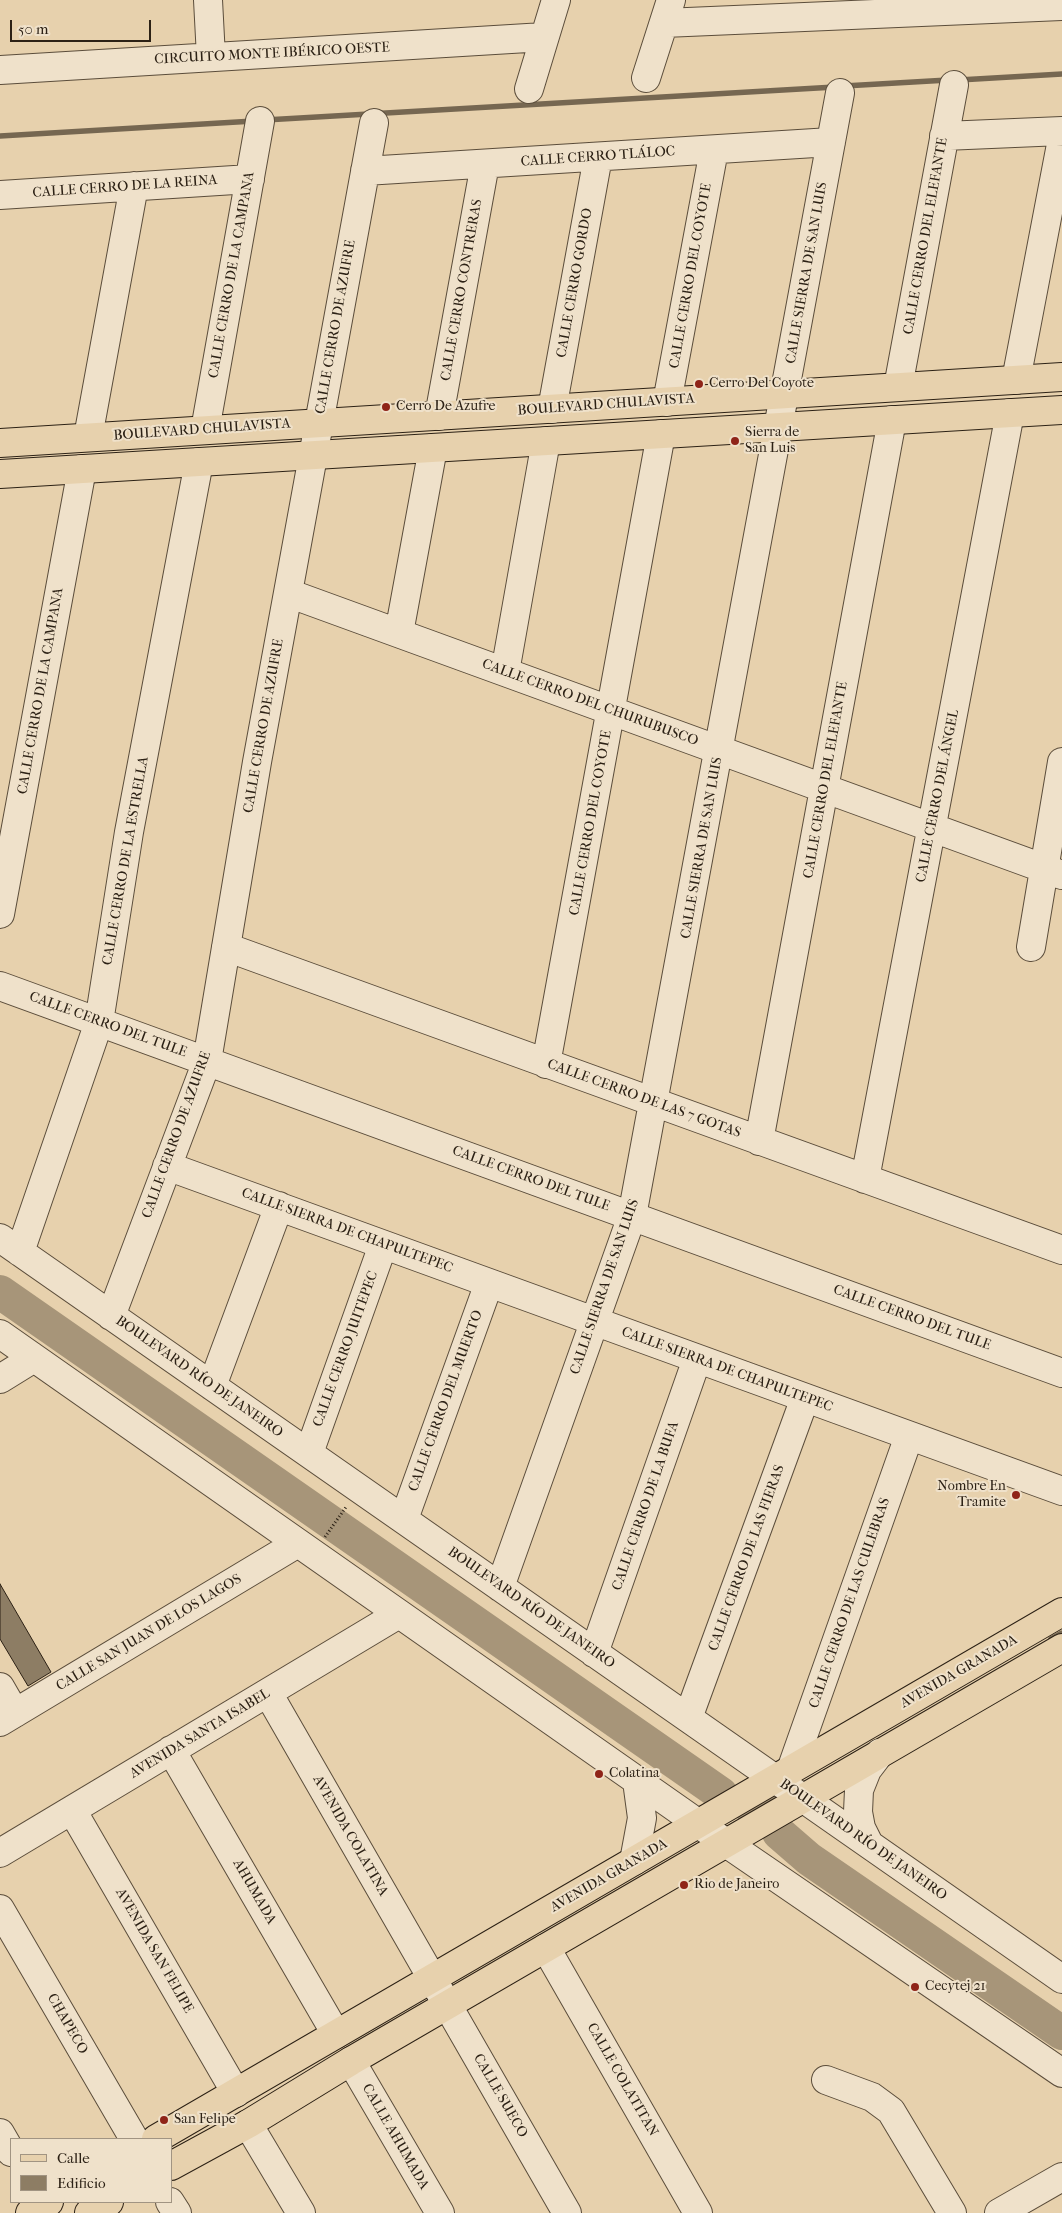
<!DOCTYPE html>
<html>
<head>
<meta charset="utf-8">
<style>
  body { margin:0 }
  #map { position:relative; width:1062px; height:2213px; overflow:hidden; background:#e7d1ad; font-family:"IM FELL French Canon",serif }
  canvas { display:block }
  .legend { position:absolute; left:10px; top:2138px; width:162px; height:65px; box-sizing:border-box; background:#efe1ca; border:1px solid #a19482; margin:0; padding:6px 9px; list-style:none; font-size:15px; color:#2c2115 }
  .legend li { display:flex; align-items:center; gap:10px; height:25px }
  .legend b { width:25px; border:1px solid #a19482 }
  .scale { position:absolute; left:10px; top:20px; width:141px; height:22px; box-sizing:border-box; border:2px solid #2c2115; border-top:0; padding-left:6px; font-size:15px; line-height:18px; white-space:nowrap; color:#2c2115; -webkit-text-stroke:4px #efe1ca; paint-order:stroke }
</style>
</head>
<body>
<div id="map">
<canvas width="1062" height="2213"></canvas>
<ul class="legend">
<li><b style="height:6px;background:#e7d1ad"></b>Calle</li>
<li><b style="height:14px;background:#8d7d64"></b>Edificio</li>
</ul>
<div class="scale">50 m</div>
</div>
<script>
const ctx = document.querySelector('canvas').getContext('2d');
ctx.lineJoin = 'round';
function poly(rows) {
  const path = new Path2D();
  for (const r of rows) {
    path.moveTo(r[0], r[1]);
    for (let i = 2; i < r.length; i += 2) path.lineTo(r[i], r[i + 1]);
  }
  return path;
}
function strokePath(path, color, width, dash) {
  ctx.strokeStyle = color;
  ctx.lineWidth = width;
  ctx.lineCap = dash ? 'butt' : 'round';
  ctx.setLineDash(dash || []);
  ctx.stroke(path);
}
function paint(path, color) {
  ctx.fillStyle = color;
  ctx.fill(path, 'evenodd');
}
function label(font, color, halo, rows, align = 'center') {
  ctx.font = font + ' "IM FELL French Canon",serif';
  ctx.lineWidth = 4;
  ctx.setLineDash([]);
  ctx.textBaseline = 'middle';
  ctx.strokeStyle = halo;
  ctx.fillStyle = color;
  for (const [text, x, y, turn = 0] of rows) {
    ctx.save();
    ctx.translate(x, y);
    ctx.rotate((+turn || 0) * Math.PI / 180);
    ctx.textAlign = isNaN(turn) ? turn : align;
    if (halo) ctx.strokeText(text, 0, 0);
    ctx.fillText(text, 0, 0);
    ctx.restore();
  }
}
strokePath(poly([
  [959,80,1062,74],
  [844,86,948,80],
  [265,120,835,87],
  [0,136,254,121],
  [1051,1639,1062,1633]
]), '#766751', 5.5);
strokePath(poly([
  [0,1292,721,1794],
  [751,1808,765,1805,763,1814],
  [779,1833,809,1859,1062,2033]
]), '#a79579', 34);
const building = poly([
  [0,1584,51,1672,28,1686,0,1639,0,1584]
]);
paint(building, '#8d7d64');
strokePath(building, '#2c2115', 1);
const minor = poly([
  [208,0,211,57],
  [664,23,1062,6],
  [0,70,544,37],
  [646,78,671,0],
  [529,89,556,0],
  [944,136,1062,131],
  [365,171,831,142],
  [0,195,250,179],
  [1016,380,1062,139],
  [898,387,954,85],
  [667,402,714,150],
  [552,409,598,157],
  [439,416,485,164],
  [205,430,260,121],
  [88,437,134,186],
  [288,593,1062,875],
  [399,633,433,448],
  [505,672,546,441],
  [0,914,82,469],
  [226,947,1062,1250],
  [1031,947,1062,762],
  [0,986,1062,1373],
  [546,1064,661,434],
  [759,1141,892,420],
  [167,1166,1062,1491],
  [865,1179,1010,413],
  [0,1238,1062,1979],
  [20,1252,99,1022,129,832,199,462],
  [111,1316,207,1061,257,762,374,123],
  [0,1334,726,1843,1062,2073],
  [0,1379,34,1358],
  [212,1386,279,1206],
  [309,1453,383,1245],
  [404,1519,489,1283],
  [500,1587,632,1216,840,93],
  [594,1653,697,1359],
  [0,1687,15,1713],
  [268,1693,567,2213],
  [688,1718,805,1398],
  [0,1722,298,1543],
  [171,1750,336,2034],
  [791,1770,909,1436],
  [72,1810,236,2093],
  [869,1844,861,1828,858,1812,859,1790,867,1770,880,1753],
  [0,1853,399,1614],
  [634,1861,642,1818,637,1781],
  [0,1909,134,2139],
  [546,1948,698,2213],
  [351,2061,440,2213],
  [826,2080,872,2097,891,2111,952,2213],
  [248,2124,301,2213],
  [0,2133,11,2152],
  [170,2202,177,2213],
  [999,2213,1062,2177]
]);
const major = poly([
  [0,443,1062,377],
  [0,474,1062,410],
  [156,2139,1062,1612],
  [171,2166,248,2124,351,2061,1062,1648],
  [30,2213,49,2202],
  [89,2213,109,2202]
]);
strokePath(minor, '#5b4d3b', 30);
strokePath(major, '#2c2115', 30);
strokePath(poly([
  [325,1537,346,1507]
]), '#2c2115', 3, [1, 2.5]);
strokePath(minor, '#efe1ca', 28);
strokePath(major, '#e7d1ad', 28);
for (const [x, y, r, color] of [
  [699,384,5,"#8f2418"],
  [386,407,5,"#8f2418"],
  [735,441,5,"#8f2418"],
  [1016,1495,5,"#8f2418"],
  [599,1774,5,"#8f2418"],
  [684,1885,5,"#8f2418"],
  [915,1987,5,"#8f2418"],
  [164,2120,5,"#8f2418"]
]) {
  const dot = new Path2D();
  dot.arc(x, y, r, 0, 2 * Math.PI);
  ctx.fillStyle = color;
  ctx.fill(dot);
  strokePath(dot, '#efe1ca', 2);
}
label('14px', '#2c2115', '#efe1ca', [
  ["CIRCUITO MONTE IBÉRICO OESTE",272,54,-3],
  ["CALLE CERRO TLÁLOC",598,157,-4],
  ["CALLE CERRO DE LA REINA",125,187,-4],
  ["CALLE CERRO DEL ELEFANTE",926,236,-80],
  ["CALLE SIERRA DE SAN LUIS",807,273,-80],
  ["CALLE CERRO DE LA CAMPANA",232,275,-80],
  ["CALLE CERRO DEL COYOTE",691,276,-80],
  ["CALLE CERRO GORDO",575,283,-80],
  ["CALLE CERRO CONTRERAS",462,290,-80],
  ["CALLE CERRO DE AZUFRE",336,327,-80],
  ["BOULEVARD CHULAVISTA",606,405,-4],
  ["BOULEVARD CHULAVISTA",202,430,-4],
  ["CALLE CERRO DE LA CAMPANA",41,691,-80],
  ["CALLE CERRO DEL CHURUBUSCO",590,703,20],
  ["CALLE CERRO DE AZUFRE",264,726,-80],
  ["CALLE CERRO DEL ELEFANTE",826,780,-80],
  ["CALLE CERRO DEL ÁNGEL",938,796,-79],
  ["CALLE CERRO DEL COYOTE",591,823,-80],
  ["CALLE SIERRA DE SAN LUIS",702,848,-80],
  ["CALLE CERRO DE LA ESTRELLA",126,861,-80],
  ["CALLE CERRO DEL TULE",108,1025,20],
  ["CALLE CERRO DE LAS 7 GOTAS",644,1099,20],
  ["CALLE CERRO DE AZUFRE",177,1135,-70],
  ["CALLE CERRO DEL TULE",531,1179,20],
  ["CALLE SIERRA DE CHAPULTEPEC",347,1231,20],
  ["CALLE SIERRA DE SAN LUIS",605,1287,-71],
  ["CALLE CERRO DEL TULE",912,1318,20],
  ["CALLE CERRO JUITEPEC",346,1349,-70],
  ["CALLE SIERRA DE CHAPULTEPEC",727,1370,20],
  ["BOULEVARD RÍO DE JANEIRO",199,1377,35],
  ["CALLE CERRO DEL MUERTO",446,1401,-70],
  ["CALLE CERRO DE LA BUFA",646,1506,-71],
  ["CALLE CERRO DE LAS FIERAS",747,1558,-70],
  ["CALLE CERRO DE LAS CULEBRAS",850,1603,-71],
  ["BOULEVARD RÍO DE JANEIRO",531,1608,35],
  ["CALLE SAN JUAN DE LOS LAGOS",149,1633,-31],
  ["AVENIDA GRANADA",959,1672,-30],
  ["AVENIDA SANTA ISABEL",200,1734,-31],
  ["AVENIDA COLATINA",350,1836,60],
  ["BOULEVARD RÍO DE JANEIRO",863,1840,35],
  ["AVENIDA GRANADA",609,1876,-30],
  ["AHUMADA",254,1892,60],
  ["AVENIDA SAN FELIPE",154,1951,60],
  ["CHAPECO",67,2024,60],
  ["CALLE COLATITAN",622,2080,60],
  ["CALLE SUECO",500,2096,60],
  ["CALLE AHUMADA",395,2137,60]
]);
label('14px', '#2c2115', '#efe1ca', [
  ["Cerro Del Coyote",709,384],
  ["Cerro De Azufre",396,407],
  ["Sierra de",745,433],
  ["San Luis",745,449],
  ["Nombre En",1006,1487,"right"],
  ["Tramite",1006,1503,"right"],
  ["Colatina",609,1774],
  ["Rio de Janeiro",694,1885],
  ["Cecytej 21",925,1987],
  ["San Felipe",174,2120]
], 'left');
</script>
</body>
</html>
